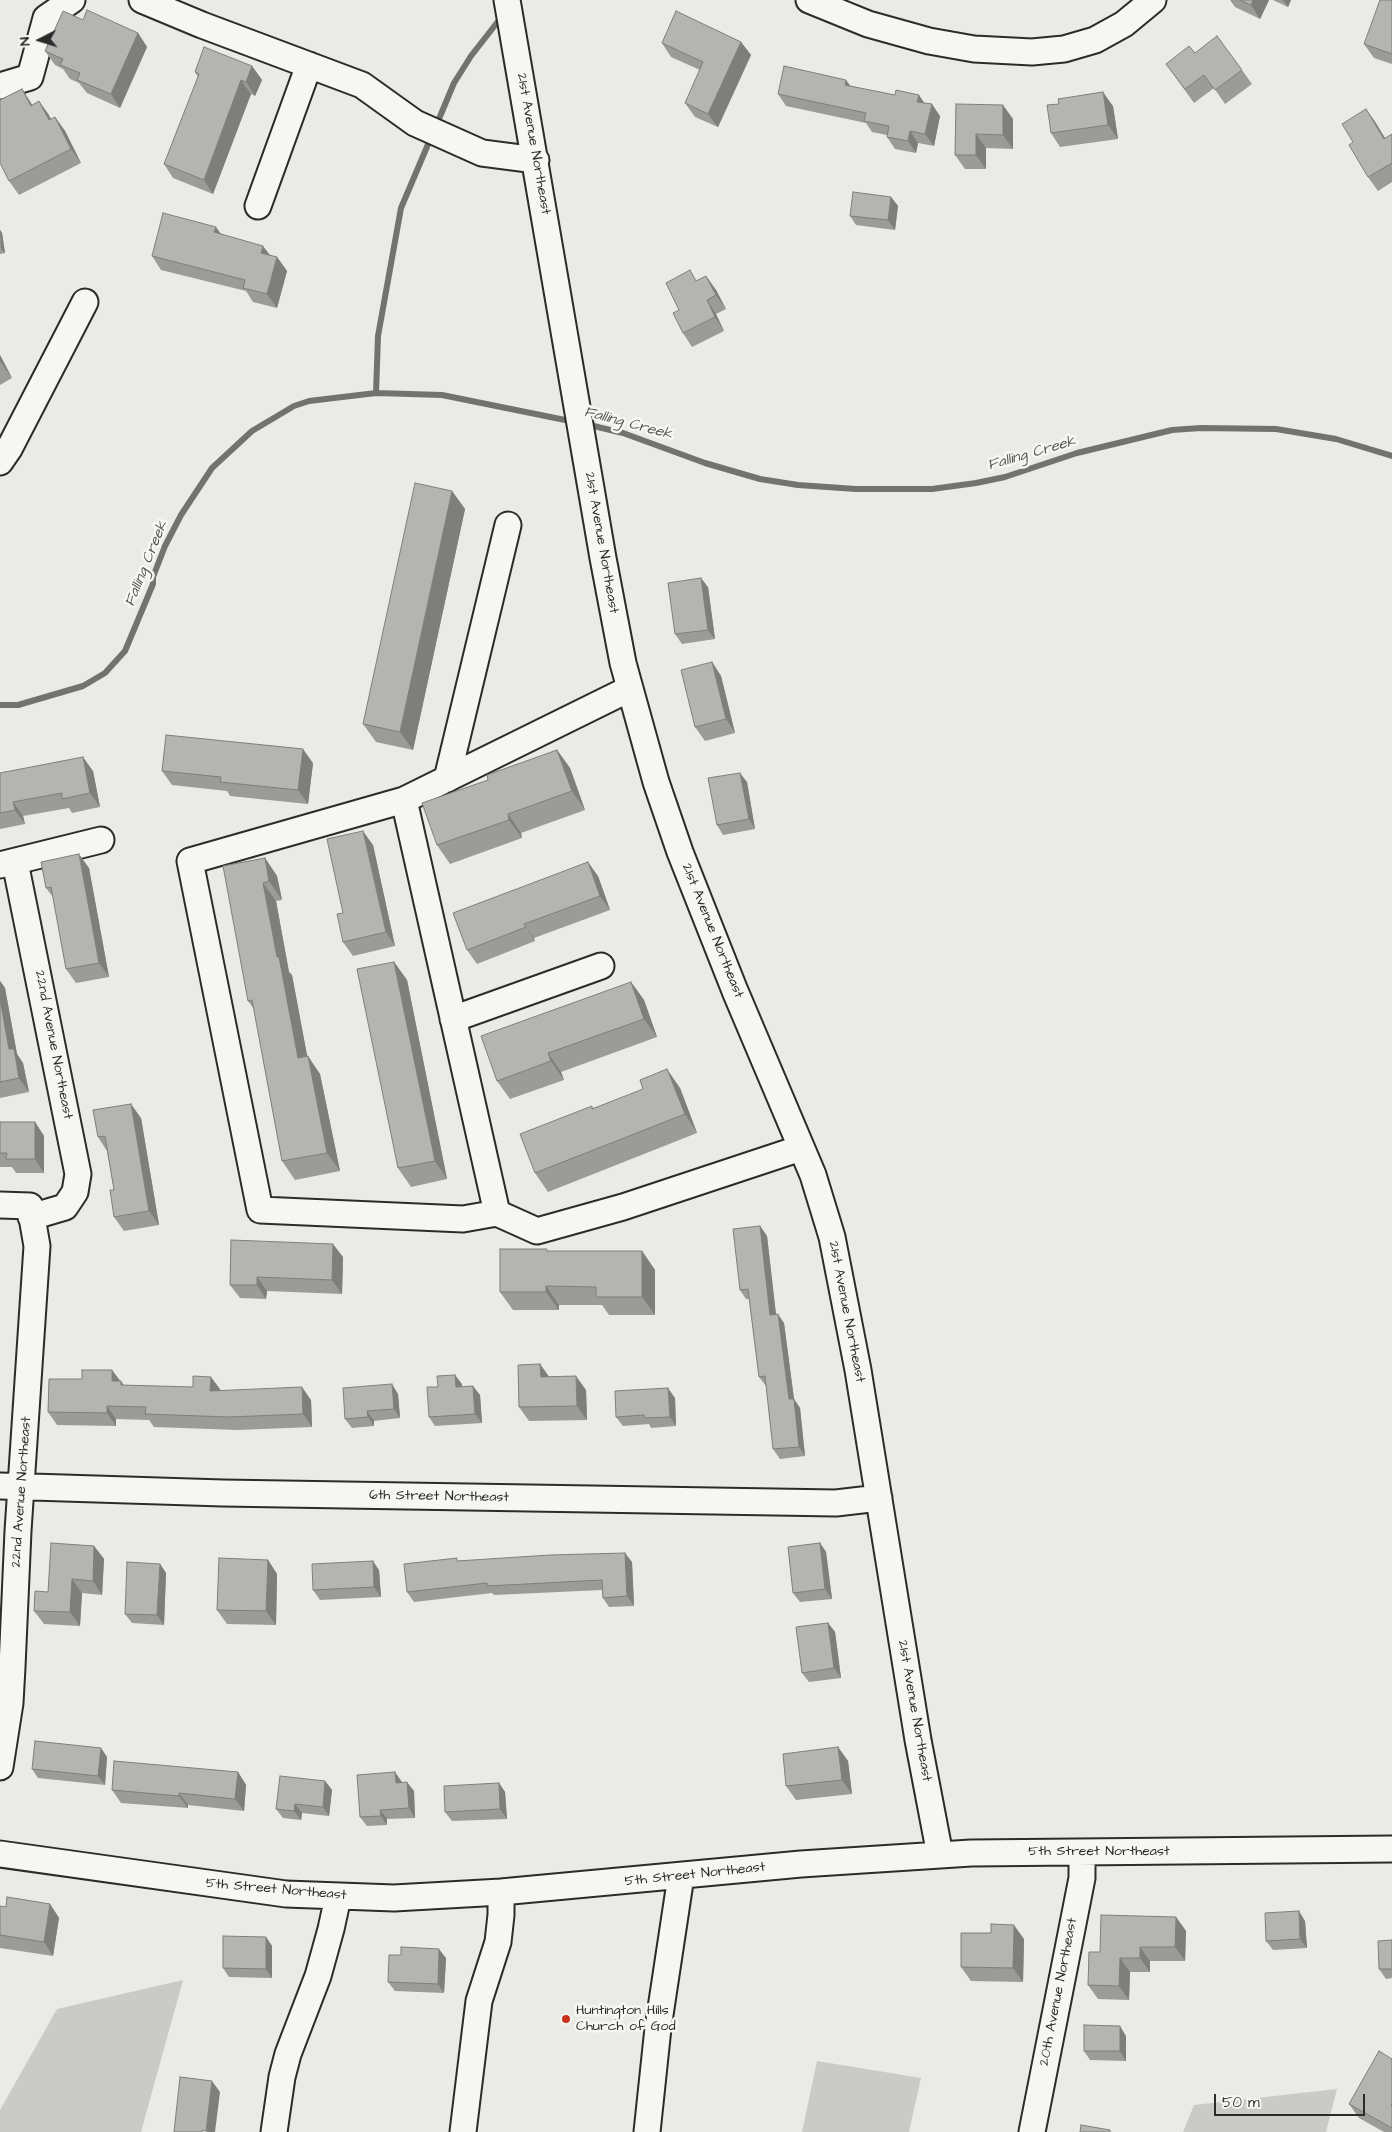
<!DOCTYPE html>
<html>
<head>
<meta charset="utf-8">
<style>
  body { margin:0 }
  #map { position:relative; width:1392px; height:2132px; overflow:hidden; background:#eaeae6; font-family:"Architects Daughter",sans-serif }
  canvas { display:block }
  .north { position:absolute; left:15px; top:15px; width:50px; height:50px; -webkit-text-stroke:4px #f6f6f2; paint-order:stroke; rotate:265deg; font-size:14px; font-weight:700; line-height:20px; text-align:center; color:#2b2b2b }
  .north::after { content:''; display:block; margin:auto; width:18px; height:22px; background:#2b2b2b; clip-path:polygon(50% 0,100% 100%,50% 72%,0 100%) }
  .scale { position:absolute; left:1214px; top:2094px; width:151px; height:22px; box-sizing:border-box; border:2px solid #2b2b2b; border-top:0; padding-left:6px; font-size:15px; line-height:18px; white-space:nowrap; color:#2b2b2b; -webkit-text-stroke:4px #f6f6f2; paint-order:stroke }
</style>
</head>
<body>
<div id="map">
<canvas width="1392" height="2132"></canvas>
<div class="north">N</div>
<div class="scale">50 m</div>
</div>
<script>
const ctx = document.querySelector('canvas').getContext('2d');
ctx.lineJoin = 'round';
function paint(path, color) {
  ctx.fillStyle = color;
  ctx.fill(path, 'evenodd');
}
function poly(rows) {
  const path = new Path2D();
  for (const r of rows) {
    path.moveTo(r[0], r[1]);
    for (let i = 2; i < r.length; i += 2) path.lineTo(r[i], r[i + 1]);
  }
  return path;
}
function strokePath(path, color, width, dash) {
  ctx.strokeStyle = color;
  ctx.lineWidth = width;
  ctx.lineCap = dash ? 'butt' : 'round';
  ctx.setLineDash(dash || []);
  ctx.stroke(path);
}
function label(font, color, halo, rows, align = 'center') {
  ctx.font = font + ' "Architects Daughter",sans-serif';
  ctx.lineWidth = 5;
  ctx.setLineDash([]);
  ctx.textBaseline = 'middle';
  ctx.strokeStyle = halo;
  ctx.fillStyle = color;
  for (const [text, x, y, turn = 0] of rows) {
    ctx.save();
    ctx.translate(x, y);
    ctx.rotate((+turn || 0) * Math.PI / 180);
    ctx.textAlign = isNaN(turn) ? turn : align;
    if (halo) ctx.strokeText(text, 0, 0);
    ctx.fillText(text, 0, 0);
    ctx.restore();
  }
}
paint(poly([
  [183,1980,141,2132,0,2132,0,2110,57,2009],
  [817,2061,921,2078,909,2132,802,2132],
  [1337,2089,1326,2132,1183,2132,1194,2105]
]), '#cacac7');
strokePath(poly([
  [436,126,454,83,471,56,503,15],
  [376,393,378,336,401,208,432,135],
  [585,424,623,433,705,463,760,479,798,485,856,489,932,489,976,483,1005,477,1077,453,1172,430,1201,428,1276,429,1336,439,1392,456],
  [0,705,18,705,83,686,105,673,125,651,153,584,153,577,165,546,181,515,212,468,252,431,294,406,309,401,376,393,442,395,575,422]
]), '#727270', 6);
const minor = poly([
  [142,0,202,25,362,85,415,123,482,153,536,160],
  [507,0,603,558,623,663,656,782,680,852,735,991,813,1175,832,1237,858,1370,918,1740,940,1855],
  [809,0,868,24,929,41,974,49,1032,52,1064,49,1095,40,1124,24,1153,0],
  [0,86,30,77,46,18,72,0],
  [258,206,309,65],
  [0,462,9,449,85,302],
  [629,689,404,800,497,1213,537,1231,623,1207,801,1148],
  [447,779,508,525],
  [404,800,190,861,260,1210,463,1219,497,1213],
  [15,862,78,1174,75,1192,65,1207,31,1217],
  [0,865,101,840],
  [453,1019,601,966],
  [0,1205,30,1206,37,1246,18,1531,12,1667,10,1703,0,1767],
  [0,1486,223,1493,836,1503,879,1498],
  [0,1854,286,1894,394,1898,501,1892,801,1864,971,1853,1392,1849],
  [274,2132,282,2077,288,2054,318,1976,331,1929,338,1897],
  [463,2132,479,2001,498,1942,501,1915,501,1892],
  [647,2132,658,2028,681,1876],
  [1032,2132,1082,1878,1082,1852]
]);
strokePath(minor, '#2b2b2b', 29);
strokePath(minor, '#f6f6f2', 25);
paint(poly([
  [1230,0,1269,0,1260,19,1235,7],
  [1273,0,1291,0,1288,7],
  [1392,0,1392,64,1374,58,1364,44],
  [138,33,147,47,120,108,87,93,79,83,70,79,63,69,55,65,45,51],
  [741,42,751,55,718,127,695,117,685,103,700,70,671,57,662,43],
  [1195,53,1242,70,1252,84,1225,104,1214,88,1194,103,1166,64],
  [252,66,262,80,255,96,251,94,213,194,173,178,164,164,198,77,195,72],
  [851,86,924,103,940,116,934,146,918,143,916,153,895,149,887,137,887,135,872,132,866,123,786,106,778,94],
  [22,89,32,105,39,101,51,119,55,117,65,131,81,163,19,195,9,181],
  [956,104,1013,119,1013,149,986,148,986,169,965,169,955,155],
  [1113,106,1118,139,1060,147,1051,133],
  [1366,109,1385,138,1392,134,1392,182,1378,191,1368,177,1353,142],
  [891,197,898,206,895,230,856,225,850,216],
  [0,230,2,233,5,253,0,254],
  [221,234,269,255,277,257,287,271,277,308,253,302,246,291,161,270,152,256],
  [706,276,716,290,726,309,716,314,724,331,692,347,683,333,679,310,698,280],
  [0,355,12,378,0,385],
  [452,491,465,509,413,750,376,742,363,724],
  [708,587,715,639,682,644,675,634],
  [712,662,721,676,735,733,705,741,695,727],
  [557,750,570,768,585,810,521,833,522,838,450,864,437,845,488,780],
  [313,763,308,804,230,796,227,791,172,785,162,771],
  [93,771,100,807,72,813,69,808,23,816,25,824,0,829,0,773],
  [747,782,755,829,723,835,717,825],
  [373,845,395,946,353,956,343,942],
  [265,858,277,876,282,900,276,901,289,972,292,975,307,1056,320,1074,340,1171,295,1180,282,1161,254,1009,248,1001],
  [89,868,109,977,76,983,66,969,53,897,46,888],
  [598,876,610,910,534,938,535,941,477,964,467,950],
  [394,962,407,980,447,1179,411,1187,398,1168],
  [0,981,5,988,17,1054,23,1063,29,1092,0,1098],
  [631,982,644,1000,657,1037,561,1072,564,1080,510,1099,497,1081],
  [680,1088,697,1133,548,1192,535,1173,593,1108],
  [141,1118,159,1225,124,1231,114,1217,114,1190,107,1151,98,1137],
  [0,1122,35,1122,44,1136,44,1173,16,1173,12,1167,0,1167],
  [760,1226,767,1236,776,1314,784,1323,794,1399,800,1408,805,1456,780,1459,773,1449,766,1386,759,1377,749,1299,746,1299,740,1290],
  [231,1240,343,1257,342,1294,267,1291,266,1299,240,1298,230,1285],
  [548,1251,642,1251,655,1270,655,1315,609,1315,602,1305,559,1305,559,1310,513,1310,500,1292],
  [540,1364,549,1377,586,1390,587,1420,529,1421,519,1407],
  [112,1370,123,1385,220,1389,220,1390,311,1400,312,1427,238,1430,154,1427,149,1420,116,1419,116,1426,57,1425,48,1412,82,1379],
  [462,1384,462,1386,480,1395,482,1423,435,1426,429,1417],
  [398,1394,400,1418,374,1421,374,1426,352,1428,345,1419],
  [675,1398,676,1426,651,1428,649,1424,623,1426,616,1417],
  [820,1543,826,1552,832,1599,800,1602,793,1593],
  [94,1546,104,1559,102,1595,82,1593,80,1626,44,1624,34,1611],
  [268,1560,277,1574,276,1625,227,1624,217,1610],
  [459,1561,632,1562,634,1606,609,1607,603,1598,602,1590,494,1595,492,1593,414,1602,407,1592],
  [160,1564,166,1573,164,1625,132,1623,125,1614],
  [379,1570,381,1597,320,1600,313,1590],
  [828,1623,835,1632,841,1678,809,1682,802,1673],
  [838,1747,848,1761,852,1794,796,1800,786,1786],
  [101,1748,107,1757,105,1785,38,1778,32,1769],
  [238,1772,246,1785,244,1811,188,1805,188,1808,121,1803,112,1790],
  [325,1781,332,1790,329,1816,302,1813,301,1820,283,1818,276,1809],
  [402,1782,414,1791,415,1818,387,1819,387,1825,367,1826,360,1817],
  [499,1783,505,1792,507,1819,452,1821,445,1812],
  [50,1904,59,1918,53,1956,0,1948,0,1906,6,1907],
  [1176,1917,1186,1931,1185,1961,1150,1961,1150,1972,1130,1972,1129,2000,1098,1999,1088,1985,1100,1952],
  [1305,1921,1307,1948,1273,1950,1266,1941],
  [266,1937,272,1946,272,1978,229,1977,223,1968],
  [1024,1939,1023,1982,971,1981,961,1967],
  [1392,1940,1392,1978,1386,1979,1379,1969],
  [446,1958,444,1993,395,1991,388,1982],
  [1126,2036,1126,2061,1090,2060,1084,2051],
  [1392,2059,1392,2132,1384,2132,1359,2118,1349,2104]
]), '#9b9b98');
paint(poly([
  [1253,0,1269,0,1260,19,1251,5],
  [1283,0,1291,0,1288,7],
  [138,33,147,47,120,108,111,94],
  [741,42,751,55,718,127,708,114],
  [252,66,262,80,255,96,246,82],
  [241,80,251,94,213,194,204,180],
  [846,80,855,92,845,85],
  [22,89,31,103,40,120,31,106],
  [1103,92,1113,106,1118,139,1108,125],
  [919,95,927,107,917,102],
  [39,101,49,115,58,134,49,120],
  [932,104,940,116,934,146,925,134],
  [1003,105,1013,119,1013,149,1003,135],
  [1366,109,1376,123,1392,150,1384,139],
  [55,117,65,131,81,163,71,149],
  [910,131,918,143,916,153,908,141],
  [976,134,986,148,986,169,976,155],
  [891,197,898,206,895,230,888,220],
  [216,227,226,241,214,232],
  [0,230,2,233,5,253,1,249],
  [263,246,273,259,261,253],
  [277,257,287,271,277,308,267,294],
  [706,276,716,290,726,309,716,295],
  [707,300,716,314,724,331,715,317],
  [0,355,12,378,0,361],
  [452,491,465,509,413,750,400,732],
  [701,578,708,587,715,639,708,630],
  [712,662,721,676,735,733,726,719],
  [303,749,313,763,308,804,298,790],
  [557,750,570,768,585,810,572,791],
  [83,757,93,771,100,807,90,793],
  [740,773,747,782,755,829,749,819],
  [13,802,23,816,25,824,15,810],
  [508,814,521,833,522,838,509,820],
  [363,831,373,845,395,946,386,932],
  [79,854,89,868,109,977,99,963],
  [265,858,277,876,282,900,269,881],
  [588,862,598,876,610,910,600,896],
  [263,883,276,901,289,972,292,975,311,1076,298,1058,277,957],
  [524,924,534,938,535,941,526,927],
  [394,962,407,980,447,1179,435,1161],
  [0,981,5,988,17,1054,23,1063,29,1092,19,1078,9,1049,0,999],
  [631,982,644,1000,657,1037,644,1019],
  [548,1053,561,1072,564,1080,551,1061],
  [308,1056,320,1074,340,1171,327,1153],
  [667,1069,680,1088,697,1133,685,1114],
  [131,1104,141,1118,159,1225,149,1211],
  [35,1122,44,1136,44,1173,35,1159],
  [760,1226,767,1236,777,1324,770,1315],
  [333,1244,343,1257,342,1294,332,1280],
  [642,1251,655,1270,655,1315,642,1297],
  [257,1277,267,1291,266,1299,257,1285],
  [546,1286,559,1305,559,1310,546,1292],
  [778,1314,784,1323,794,1399,800,1408,805,1456,799,1447,789,1399],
  [540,1364,550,1378,541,1377],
  [112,1370,121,1382,121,1381,130,1394,112,1381],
  [455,1375,462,1384,462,1396,456,1387],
  [576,1376,586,1390,587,1420,577,1406],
  [211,1377,220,1389,219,1403,210,1391],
  [392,1384,398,1394,400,1418,394,1409],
  [473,1386,480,1395,482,1423,475,1414],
  [302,1387,311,1400,312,1427,303,1414],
  [668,1388,675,1398,676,1426,670,1417],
  [107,1406,116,1419,116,1426,107,1413],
  [367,1411,374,1421,374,1426,368,1417],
  [820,1543,826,1552,832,1599,825,1589],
  [94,1546,104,1559,102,1595,93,1581],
  [625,1553,632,1562,634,1606,627,1596],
  [268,1560,277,1574,276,1625,266,1611],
  [373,1561,379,1570,381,1597,374,1587],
  [160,1564,166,1573,164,1625,157,1615],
  [72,1579,82,1593,80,1626,70,1612],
  [828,1623,835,1632,841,1678,834,1668],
  [838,1747,848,1761,852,1794,842,1780],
  [101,1748,107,1757,105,1785,98,1776],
  [238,1772,246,1785,244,1811,235,1799],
  [395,1772,402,1782,403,1792,396,1783],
  [325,1781,332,1790,329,1816,323,1807],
  [407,1782,414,1791,415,1818,409,1808],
  [499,1783,505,1792,507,1819,500,1809],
  [179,1793,188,1805,188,1808,179,1796],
  [295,1804,302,1813,301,1820,294,1811],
  [380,1810,387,1819,387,1825,381,1816],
  [50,1904,59,1918,53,1956,44,1942],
  [1299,1911,1305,1921,1307,1948,1300,1939],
  [1176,1917,1186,1931,1185,1961,1175,1947],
  [1014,1925,1024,1939,1023,1982,1013,1968],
  [266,1937,272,1946,272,1978,266,1969],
  [1140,1947,1150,1961,1150,1972,1140,1958],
  [439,1949,446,1958,444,1993,438,1984],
  [1120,1958,1130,1972,1129,2000,1119,1986],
  [1120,2026,1126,2036,1126,2061,1120,2051],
  [212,2081,220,2092,215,2132,207,2132,206,2131]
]), '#7e7e7c');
const building = poly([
  [1240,0,1253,0,1251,5,1240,0],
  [1380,0,1392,0,1392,54,1364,44,1380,0],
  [87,10,138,33,111,94,77,80,80,73,60,65,63,59,45,51,63,11,83,20,87,10],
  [676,11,741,42,708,114,685,103,703,62,662,43,676,11],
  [1217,36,1242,70,1215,90,1204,75,1185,89,1166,64,1189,46,1195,53,1217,36],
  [204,47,252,66,246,82,241,80,204,180,164,164,199,74,195,72,204,47],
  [784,66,846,80,845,85,895,95,896,90,919,95,917,102,932,104,925,134,910,131,908,141,887,137,889,126,864,121,866,113,778,94,784,66],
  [22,89,31,106,39,101,49,120,55,117,71,149,9,181,0,163,0,100,22,89],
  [1103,92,1108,125,1051,133,1047,105,1059,104,1058,99,1103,92],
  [956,104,1003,105,1003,135,976,134,976,155,955,155,956,104],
  [1366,109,1384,139,1392,134,1392,163,1368,177,1349,145,1353,142,1342,124,1366,109],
  [853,192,891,197,888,220,850,216,853,192],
  [163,213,216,227,214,232,263,246,261,253,277,257,267,294,243,288,245,280,152,256,163,213],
  [690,270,696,281,706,276,716,295,707,300,715,317,683,333,673,313,679,310,666,283,690,270],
  [415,483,452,491,400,732,363,724,415,483],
  [701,578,708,630,675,634,668,583,701,578],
  [712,662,726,719,695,727,681,670,712,662],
  [166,735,303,749,298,790,220,782,221,777,162,771,166,735],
  [557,750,572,791,508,814,509,820,437,845,422,803,488,780,487,775,557,750],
  [83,757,90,793,62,799,62,793,13,802,15,810,0,813,0,773,83,757],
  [740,773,749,819,717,825,708,778,740,773],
  [363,831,386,932,343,942,337,914,343,913,327,839,363,831],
  [79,854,99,963,66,969,51,887,46,888,41,862,79,854],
  [265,858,269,881,263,883,277,957,279,957,298,1058,308,1056,327,1153,282,1161,252,1000,248,1001,223,866,265,858],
  [588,862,600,896,524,924,526,927,467,950,453,913,588,862],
  [394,962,435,1161,398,1168,357,969,394,962],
  [631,982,644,1019,548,1053,551,1061,497,1081,481,1036,631,982],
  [0,999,9,1049,14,1049,19,1078,0,1082,0,999],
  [667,1069,685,1114,535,1173,520,1134,592,1106,592,1109,643,1089,640,1080,667,1069],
  [131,1104,149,1211,114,1217,110,1190,114,1190,105,1136,98,1137,93,1110,131,1104],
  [0,1122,35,1122,35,1159,6,1159,7,1153,0,1153,0,1122],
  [760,1226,770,1315,778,1314,789,1399,794,1399,799,1447,773,1449,765,1376,759,1377,748,1289,740,1290,733,1229,760,1226],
  [231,1240,333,1244,332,1280,257,1277,257,1285,230,1285,231,1240],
  [500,1249,547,1249,547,1251,642,1251,642,1297,596,1297,596,1287,546,1286,546,1292,500,1292,500,1249],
  [540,1364,541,1377,576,1376,577,1406,519,1407,518,1365,540,1364],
  [82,1370,112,1370,112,1381,121,1381,121,1385,193,1387,193,1376,211,1377,210,1391,302,1387,303,1414,229,1417,145,1414,146,1407,107,1406,107,1413,48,1412,49,1379,82,1379,82,1370],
  [455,1375,456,1387,473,1386,475,1414,429,1417,427,1387,438,1387,437,1376,455,1375],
  [392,1384,394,1409,367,1411,368,1417,345,1419,343,1388,392,1384],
  [668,1388,670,1417,645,1418,644,1415,616,1417,615,1391,668,1388],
  [51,1543,94,1546,93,1581,72,1579,70,1612,34,1611,35,1591,48,1592,51,1543],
  [820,1543,825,1589,793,1593,788,1547,820,1543],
  [625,1553,627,1596,603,1598,602,1580,487,1586,487,1583,407,1592,404,1564,457,1558,457,1561,550,1555,625,1553],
  [219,1558,268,1560,266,1611,217,1610,219,1558],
  [373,1561,374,1587,313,1590,312,1564,373,1561],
  [127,1562,160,1564,157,1615,125,1614,127,1562],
  [828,1623,834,1668,802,1673,796,1627,828,1623],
  [35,1741,101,1748,98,1776,32,1769,35,1741],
  [838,1747,842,1780,786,1786,783,1754,838,1747],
  [114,1761,238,1772,235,1799,179,1793,179,1796,112,1790,114,1761],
  [395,1772,396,1783,407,1782,409,1808,380,1810,381,1816,360,1817,357,1775,395,1772],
  [280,1776,325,1781,323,1807,295,1804,294,1811,276,1809,280,1776],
  [499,1783,500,1809,445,1812,444,1786,499,1783],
  [7,1897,50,1904,44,1942,0,1935,0,1906,6,1907,7,1897],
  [1299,1911,1300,1939,1266,1941,1265,1913,1299,1911],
  [1101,1915,1176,1917,1175,1947,1140,1947,1140,1958,1120,1958,1119,1986,1088,1985,1089,1952,1100,1952,1101,1915],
  [991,1924,1014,1925,1013,1968,961,1967,961,1933,991,1933,991,1924],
  [223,1936,266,1937,266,1969,223,1968,223,1936],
  [1392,1940,1392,1969,1379,1969,1378,1941,1392,1940],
  [401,1947,439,1949,438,1984,388,1982,389,1955,401,1955,401,1947],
  [1084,2025,1120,2026,1120,2051,1084,2051,1084,2025],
  [1379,2051,1392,2059,1392,2104,1391,2105,1392,2106,1392,2128,1349,2104,1379,2051],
  [180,2077,212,2081,206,2131,202,2130,202,2132,174,2132,180,2077],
  [1081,2125,1110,2130,1110,2132,1080,2132,1081,2125]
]);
paint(building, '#b4b4b1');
strokePath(building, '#7e7e7c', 1);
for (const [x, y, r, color] of [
  [566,2019,5,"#c8321e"]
]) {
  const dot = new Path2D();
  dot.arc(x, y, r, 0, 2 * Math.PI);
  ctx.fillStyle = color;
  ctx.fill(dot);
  strokePath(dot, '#f6f6f2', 2);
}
label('14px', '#2b2b2b', '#f6f6f2', [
  ["21st Avenue Northeast",533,144,80],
  ["21st Avenue Northeast",601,543,80],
  ["21st Avenue Northeast",712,931,68],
  ["22nd Avenue Northeast",53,1045,79],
  ["21st Avenue Northeast",846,1312,79],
  ["22nd Avenue Northeast",22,1492,-86],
  ["6th Street Northeast",439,1497,1],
  ["21st Avenue Northeast",914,1711,80],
  ["5th Street Northeast",1099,1852],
  ["5th Street Northeast",695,1875,-6],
  ["5th Street Northeast",276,1890,5],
  ["20th Avenue Northeast",1059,1992,-79]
]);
label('14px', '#2b2b2b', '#f6f6f2', [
  ["Huntington Hills",576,2011],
  ["Church of God",576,2027]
], 'left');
label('italic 15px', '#545453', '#f6f6f2', [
  ["Falling Creek",628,424,15],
  ["Falling Creek",1032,454,-16],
  ["Falling Creek",147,564,-68]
]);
</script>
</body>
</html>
